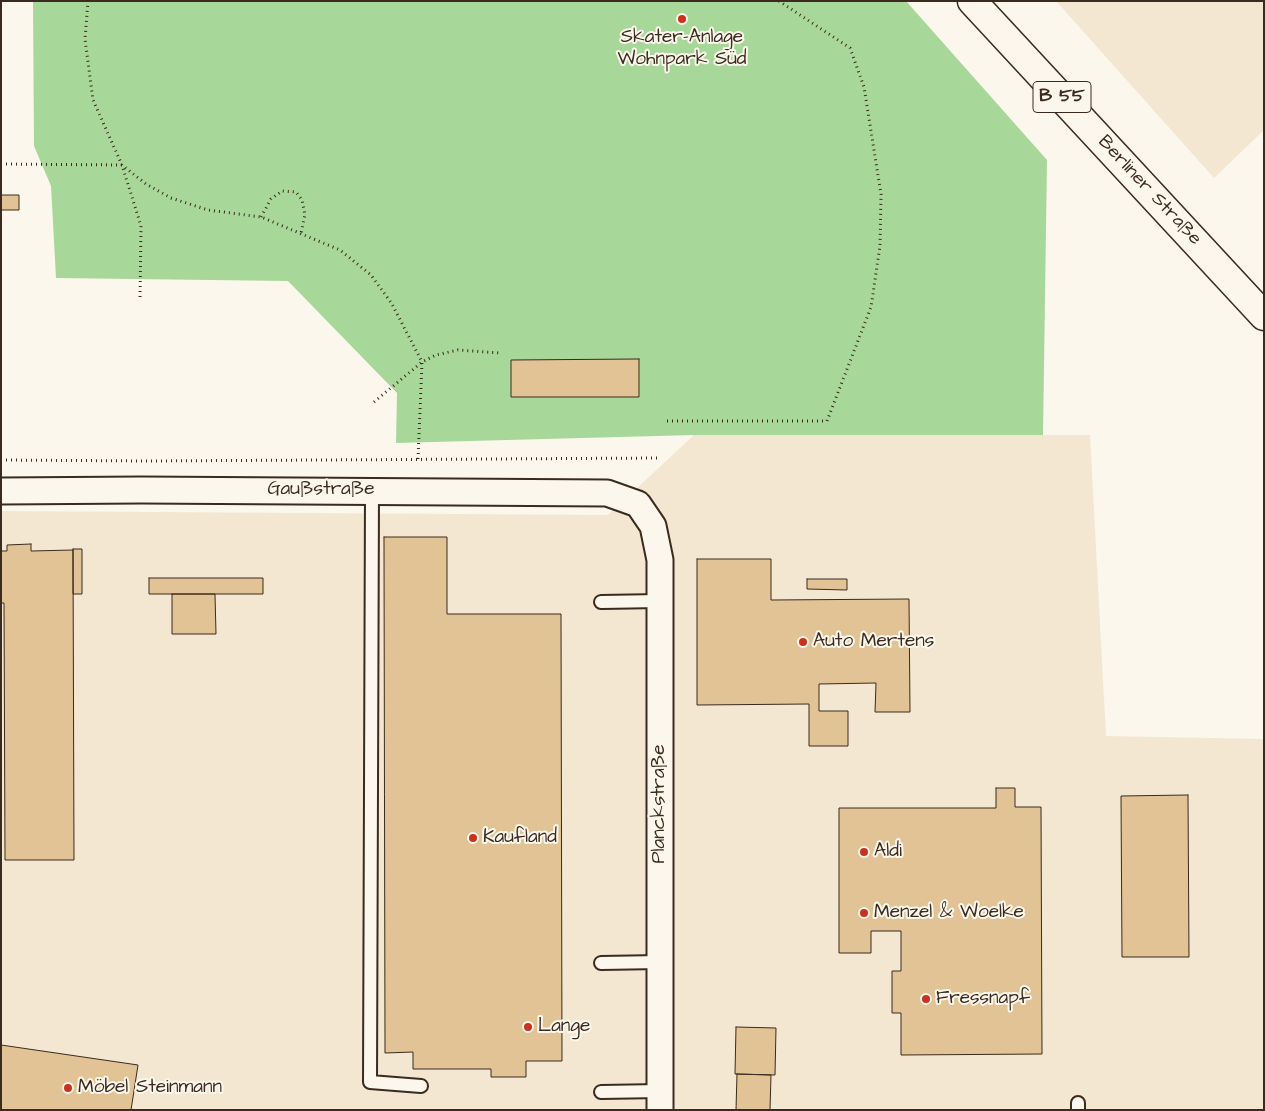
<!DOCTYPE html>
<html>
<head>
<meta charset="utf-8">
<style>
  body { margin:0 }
  #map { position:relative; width:1265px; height:1111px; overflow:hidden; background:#fbf7ec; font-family:"Architects Daughter",sans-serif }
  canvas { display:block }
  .frame { position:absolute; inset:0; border:2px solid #3b2a1e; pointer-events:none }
</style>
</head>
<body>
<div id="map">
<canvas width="1265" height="1111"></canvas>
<div class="frame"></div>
</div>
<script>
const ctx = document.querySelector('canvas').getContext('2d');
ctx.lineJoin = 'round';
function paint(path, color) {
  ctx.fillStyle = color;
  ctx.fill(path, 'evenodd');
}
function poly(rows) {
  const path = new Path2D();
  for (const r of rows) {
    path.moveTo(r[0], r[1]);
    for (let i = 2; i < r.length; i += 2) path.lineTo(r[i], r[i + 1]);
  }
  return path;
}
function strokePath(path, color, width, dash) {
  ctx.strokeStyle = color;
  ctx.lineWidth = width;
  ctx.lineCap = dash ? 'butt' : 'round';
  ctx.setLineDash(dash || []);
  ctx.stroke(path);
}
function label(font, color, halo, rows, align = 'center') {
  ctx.font = font + ' "Architects Daughter",sans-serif';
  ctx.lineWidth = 4;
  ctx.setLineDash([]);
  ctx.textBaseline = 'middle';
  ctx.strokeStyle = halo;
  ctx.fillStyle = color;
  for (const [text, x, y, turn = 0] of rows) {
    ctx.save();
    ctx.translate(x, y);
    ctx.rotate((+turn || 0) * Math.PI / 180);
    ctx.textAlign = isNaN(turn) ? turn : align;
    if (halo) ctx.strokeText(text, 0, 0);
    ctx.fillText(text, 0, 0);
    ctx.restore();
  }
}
paint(poly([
  [1056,1,1264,1,1264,130,1214,178],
  [694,435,1090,435,1106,736,1264,739,1264,1110,1,1110,1,511,608,515]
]), '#f3e7d2');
paint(poly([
  [33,1,906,1,1047,160,1043,435,694,435,396,443,397,393,288,281,56,278,51,186,34,146]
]), '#a8d899');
const building = poly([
  [1,195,19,195,19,210,1,210,1,195],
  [639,359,639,397,511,397,511,360,639,359],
  [384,537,447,537,447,614,561,614,562,1061,526,1061,526,1077,491,1077,491,1069,413,1069,413,1052,385,1053,384,537],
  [31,544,31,551,73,550,74,860,5,860,4,603,1,603,1,551,7,551,7,545,31,544],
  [73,549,82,549,82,594,73,594,73,549],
  [697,559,771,559,771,600,909,599,910,712,875,712,876,683,819,684,819,711,848,711,848,746,809,746,809,704,697,705,697,559],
  [149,578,263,578,263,594,149,594,149,578],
  [807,579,847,579,847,590,807,589,807,579],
  [172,594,215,594,216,634,172,634,172,594],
  [996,788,1015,788,1015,807,1041,807,1042,1054,901,1055,901,1013,892,1013,892,971,901,971,901,931,871,931,871,953,839,953,839,808,996,808,996,788],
  [1188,795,1189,957,1122,957,1121,796,1188,795],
  [736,1027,776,1028,775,1075,735,1074,736,1027],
  [1,1045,138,1065,131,1110,1,1110,1,1045],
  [737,1074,771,1075,770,1110,736,1110,737,1074]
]);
paint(building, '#e1c395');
strokePath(building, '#3b2a1e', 1);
const lane = poly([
  [372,491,370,1082,421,1086],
  [601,602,660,601],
  [601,963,660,962],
  [601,1092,660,1091],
  [1078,1103,1078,1110]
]);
const street = poly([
  [1,491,141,490,607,493,638,504,653,526,660,560,660,1110]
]);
const primary = poly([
  [972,1,1264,316]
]);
strokePath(lane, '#3b2a1e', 16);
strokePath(street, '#3b2a1e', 29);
strokePath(primary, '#3b2a1e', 31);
strokePath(poly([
  [88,1,85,39,93,100,122,165,146,184,171,198,208,210,261,217,340,250,371,275,392,304,422,362,418,459],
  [1,164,122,165,141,226,140,300],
  [261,217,271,199,282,191,296,192,302,200,305,215,301,233],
  [374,402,422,362,436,355,458,350,500,353],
  [667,421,827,421,871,307,880,246,881,194,864,87,850,48,779,1],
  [1,460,147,461,660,458]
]), '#3b2a1e', 3, [1, 4]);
strokePath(lane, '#fbf7ec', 12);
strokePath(street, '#fbf7ec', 25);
strokePath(primary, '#fbf7ec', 28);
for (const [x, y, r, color] of [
  [682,19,5,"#c8321e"],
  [803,642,5,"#c8321e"],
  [473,838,5,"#c8321e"],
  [864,852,5,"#c8321e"],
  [864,913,5,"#c8321e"],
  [926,999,5,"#c8321e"],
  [528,1027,5,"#c8321e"],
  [68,1088,5,"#c8321e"]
]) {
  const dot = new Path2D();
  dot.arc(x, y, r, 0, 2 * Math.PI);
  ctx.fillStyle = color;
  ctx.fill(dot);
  strokePath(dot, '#fbf7ec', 2);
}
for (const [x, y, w] of [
  [1062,97,58]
]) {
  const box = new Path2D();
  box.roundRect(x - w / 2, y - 15.5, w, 31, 4);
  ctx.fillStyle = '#fbf7ec';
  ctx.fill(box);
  strokePath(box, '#3b2a1e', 1);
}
label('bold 18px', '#3b2a1e', null, [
  ["B 55",1062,97]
]);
label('19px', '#3b2a1e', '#fbf7ec', [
  ["Skater-Anlage",682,38,"center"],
  ["Wohnpark Süd",682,60,"center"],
  ["Auto Mertens",813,642],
  ["Kaufland",483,838],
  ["Aldi",874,852],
  ["Menzel & Woelke",874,913],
  ["Fressnapf",936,999],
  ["Lange",538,1027],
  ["Möbel Steinmann",78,1088]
], 'left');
label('19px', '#3b2a1e', '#fbf7ec', [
  ["Berliner Straße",1149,191,47],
  ["Gaußstraße",321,490],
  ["Planckstraße",660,804,-90]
]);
</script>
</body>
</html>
